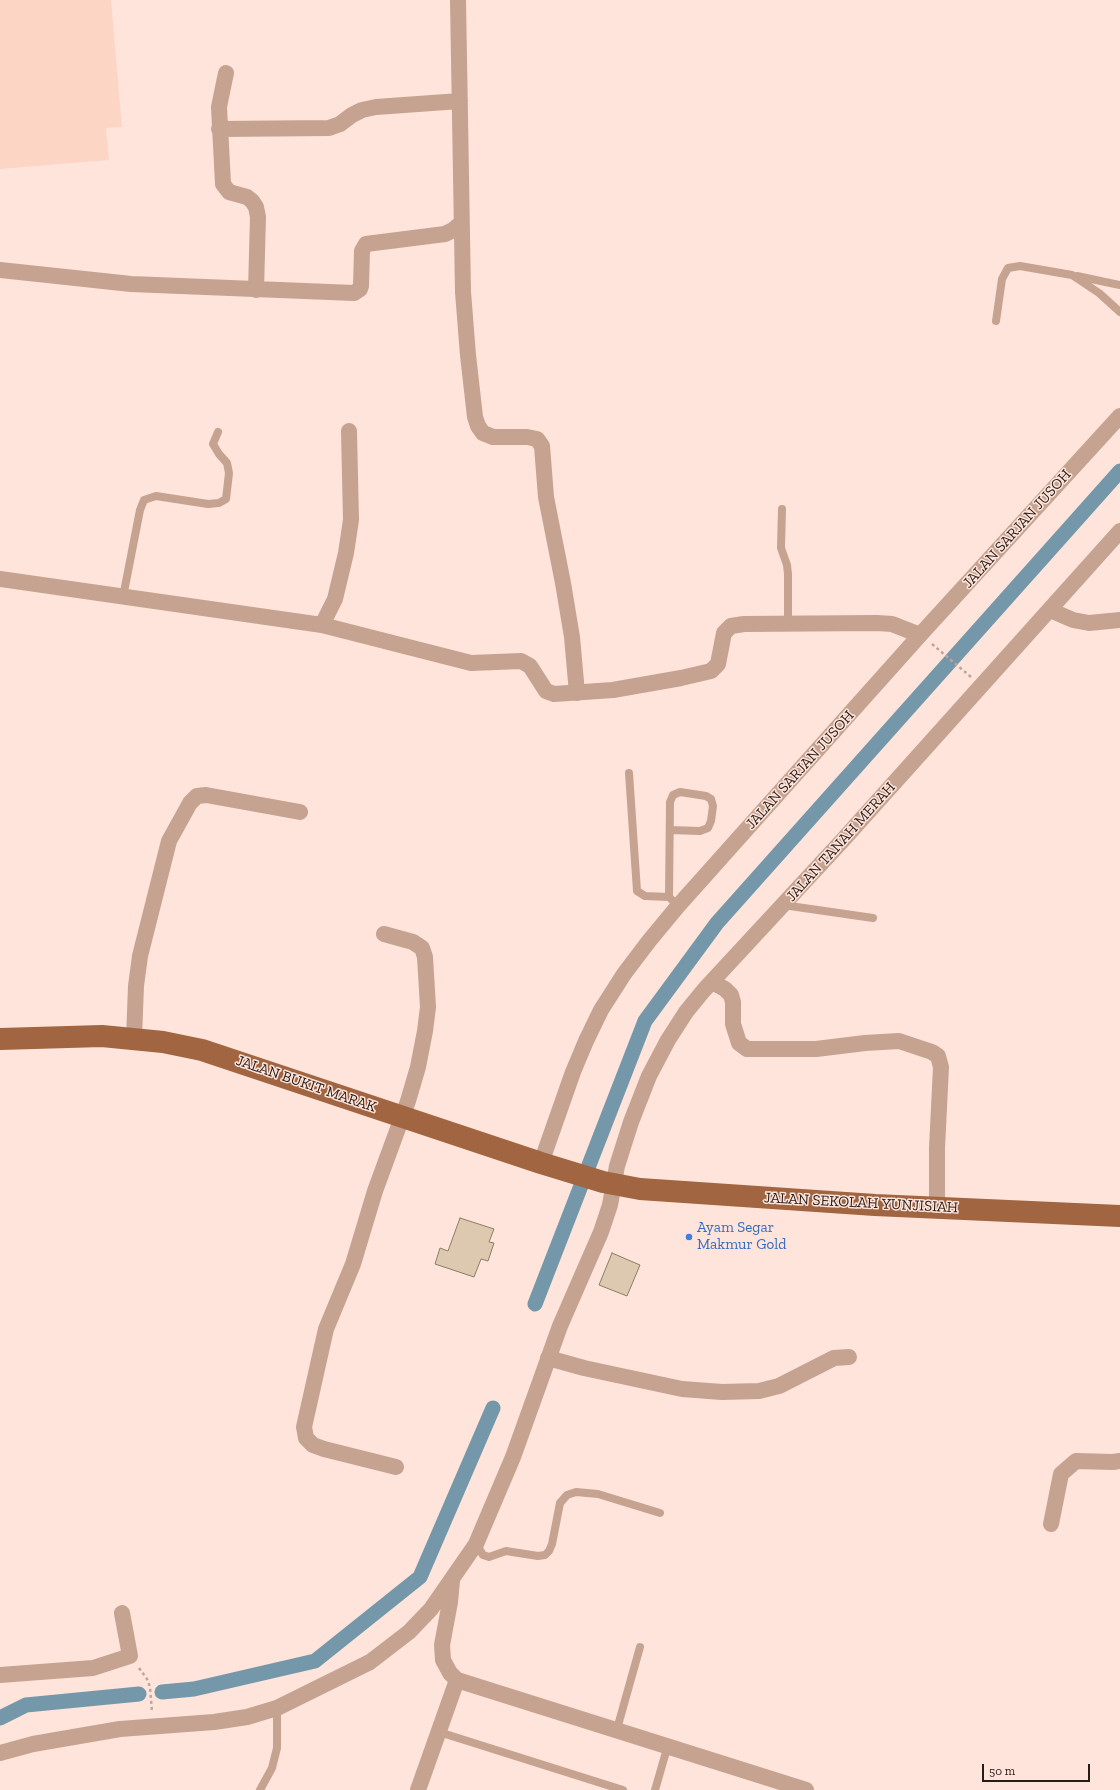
<!DOCTYPE html>
<html>
<head>
<meta charset="utf-8">
<style>
  body { margin:0 }
  #map { position:relative; width:1120px; height:1790px; overflow:hidden; background:#fee4da; font-family:"Zilla Slab",serif }
  canvas { display:block }
  .scale { position:absolute; left:982px; top:1764px; width:108px; height:18px; box-sizing:border-box; border:2px solid #261b16; border-top:0; padding-left:5px; font-size:12px; line-height:14px; white-space:nowrap; color:#261b16; -webkit-text-stroke:3px #fee4da; paint-order:stroke }
</style>
</head>
<body>
<div id="map">
<canvas width="1120" height="1790"></canvas>
<div class="scale">50 m</div>
</div>
<script>
const ctx = document.querySelector('canvas').getContext('2d');
ctx.lineJoin = 'round';
function paint(path, color) {
  ctx.fillStyle = color;
  ctx.fill(path, 'evenodd');
}
function poly(rows) {
  const path = new Path2D();
  for (const r of rows) {
    path.moveTo(r[0], r[1]);
    for (let i = 2; i < r.length; i += 2) path.lineTo(r[i], r[i + 1]);
  }
  return path;
}
function strokePath(path, color, width, dash) {
  ctx.strokeStyle = color;
  ctx.lineWidth = width;
  ctx.lineCap = dash ? 'butt' : 'round';
  ctx.setLineDash(dash || []);
  ctx.stroke(path);
}
function label(font, color, halo, rows, align = 'center') {
  ctx.font = font + ' "Zilla Slab",serif';
  ctx.lineWidth = 3;
  ctx.setLineDash([]);
  ctx.textBaseline = 'middle';
  ctx.strokeStyle = halo;
  ctx.fillStyle = color;
  for (const [text, x, y, turn = 0] of rows) {
    ctx.save();
    ctx.translate(x, y);
    ctx.rotate((+turn || 0) * Math.PI / 180);
    ctx.textAlign = isNaN(turn) ? turn : align;
    if (halo) ctx.strokeText(text, 0, 0);
    ctx.fillText(text, 0, 0);
    ctx.restore();
  }
}
paint(poly([
  [0,0,111,0,122,127,106,128,109,160,0,169]
]), '#fdd5c5');
strokePath(poly([
  [535,1304,645,1021,717,923,1120,471],
  [162,1692,194,1689,315,1661,420,1577,493,1408],
  [0,1718,26,1705,139,1694]
]), '#7497aa', 15);
const building = poly([
  [460,1218,494,1229,489,1242,494,1243,488,1261,481,1259,474,1277,435,1264,440,1248,448,1251,460,1218],
  [612,1253,640,1265,627,1296,599,1285,612,1253]
]);
paint(building, '#dcc9b0');
strokePath(building, '#8d7c65', 1);
strokePath(poly([
  [932,644,971,677],
  [139,1668,147,1679,150,1687,152,1712]
]), '#bca79e', 2.5, [3, 3]);
strokePath(poly([
  [1077,276,1120,285],
  [996,321,1002,279,1008,268,1020,266,1072,275,1099,293,1120,312],
  [782,509,781,548,787,565,788,574,788,623],
  [123,597,140,510,144,500,156,496,208,504,219,503,226,499,229,473,227,463,219,454,213,444,218,432],
  [629,773,637,891,645,896,669,897,673,901],
  [669,897,670,802,673,795,680,792,706,796,711,799,713,806,711,821,708,828,700,831,670,830],
  [783,905,873,918],
  [476,1544,483,1555,489,1557,506,1551,538,1556,545,1555,549,1551,552,1544,560,1503,567,1495,576,1492,598,1494,660,1513],
  [617,1729,640,1647],
  [439,1732,623,1790],
  [260,1790,272,1768,277,1748,277,1708],
  [655,1790,668,1745]
]), '#c5a390', 8);
strokePath(poly([
  [458,0,463,292,468,355,475,417,478,426,483,433,493,437,527,437,537,439,542,446,546,497,563,583,572,637,577,693],
  [226,73,219,107,223,184,229,192,247,197,252,201,256,207,258,217,256,290],
  [219,129,329,128,340,124,352,115,362,110,376,107,460,101],
  [0,270,131,284,354,293,360,289,361,286,362,251,366,244,445,234,453,230,461,223],
  [0,579,322,625,471,663,521,661,530,666,546,691,554,694,613,690,681,678,711,671,718,664,724,633,731,626,744,624,877,623,892,624,920,635],
  [1050,610,1073,620,1089,623,1120,620],
  [322,625,335,599,346,553,351,520,349,431],
  [384,934,413,942,422,948,425,957,428,1007,425,1031,418,1067,408,1101,375,1191,353,1264,326,1329,304,1427,306,1438,313,1445,324,1449,396,1467],
  [712,982,725,989,731,995,733,1002,733,1024,739,1043,747,1049,816,1049,865,1043,899,1041,932,1052,938,1056,941,1067,937,1148,937,1207],
  [134,1038,136,986,140,956,169,841,190,803,197,796,206,795,300,812],
  [541,1163,573,1072,586,1041,601,1010,624,974,649,941,678,906,920,635,1120,416],
  [548,1358,584,1368,682,1389,722,1392,759,1391,779,1386,834,1358,849,1357],
  [1051,1524,1061,1474,1076,1461,1113,1462,1120,1461],
  [452,1581,450,1602,442,1645,443,1660,450,1673,457,1680,806,1790],
  [0,1675,93,1668,130,1656,122,1613],
  [0,1753,33,1744,120,1729,214,1722,247,1717,277,1708,370,1662,409,1632,431,1609,476,1544,513,1457,560,1326,601,1232,610,1205,617,1166,631,1122,649,1076,668,1040,686,1012,704,990,842,841,1120,531],
  [418,1790,457,1680]
]), '#c5a390', 16);
strokePath(poly([
  [0,1039,102,1036,163,1042,202,1050,541,1163,603,1182,640,1189,875,1205,1120,1216]
]), '#a16542', 22);
for (const [x, y, r, color] of [
  [689,1237,4,"#3f7fe0"]
]) {
  const dot = new Path2D();
  dot.arc(x, y, r, 0, 2 * Math.PI);
  ctx.fillStyle = color;
  ctx.fill(dot);
  strokePath(dot, '#fee4da', 1.5);
}
label('15px', '#261b16', '#fee4da', [
  ["JALAN SARJAN JUSOH",1017,529,-48],
  ["JALAN SARJAN JUSOH",800,770,-48],
  ["JALAN TANAH MERAH",841,842,-48],
  ["JALAN BUKIT MARAK",306,1084,19],
  ["JALAN SEKOLAH YUNJISIAH",861,1203,3]
]);
label('15px', '#366cbe', '#fee4da', [
  ["Ayam Segar",697,1228],
  ["Makmur Gold",697,1245]
], 'left');
</script>
</body>
</html>
